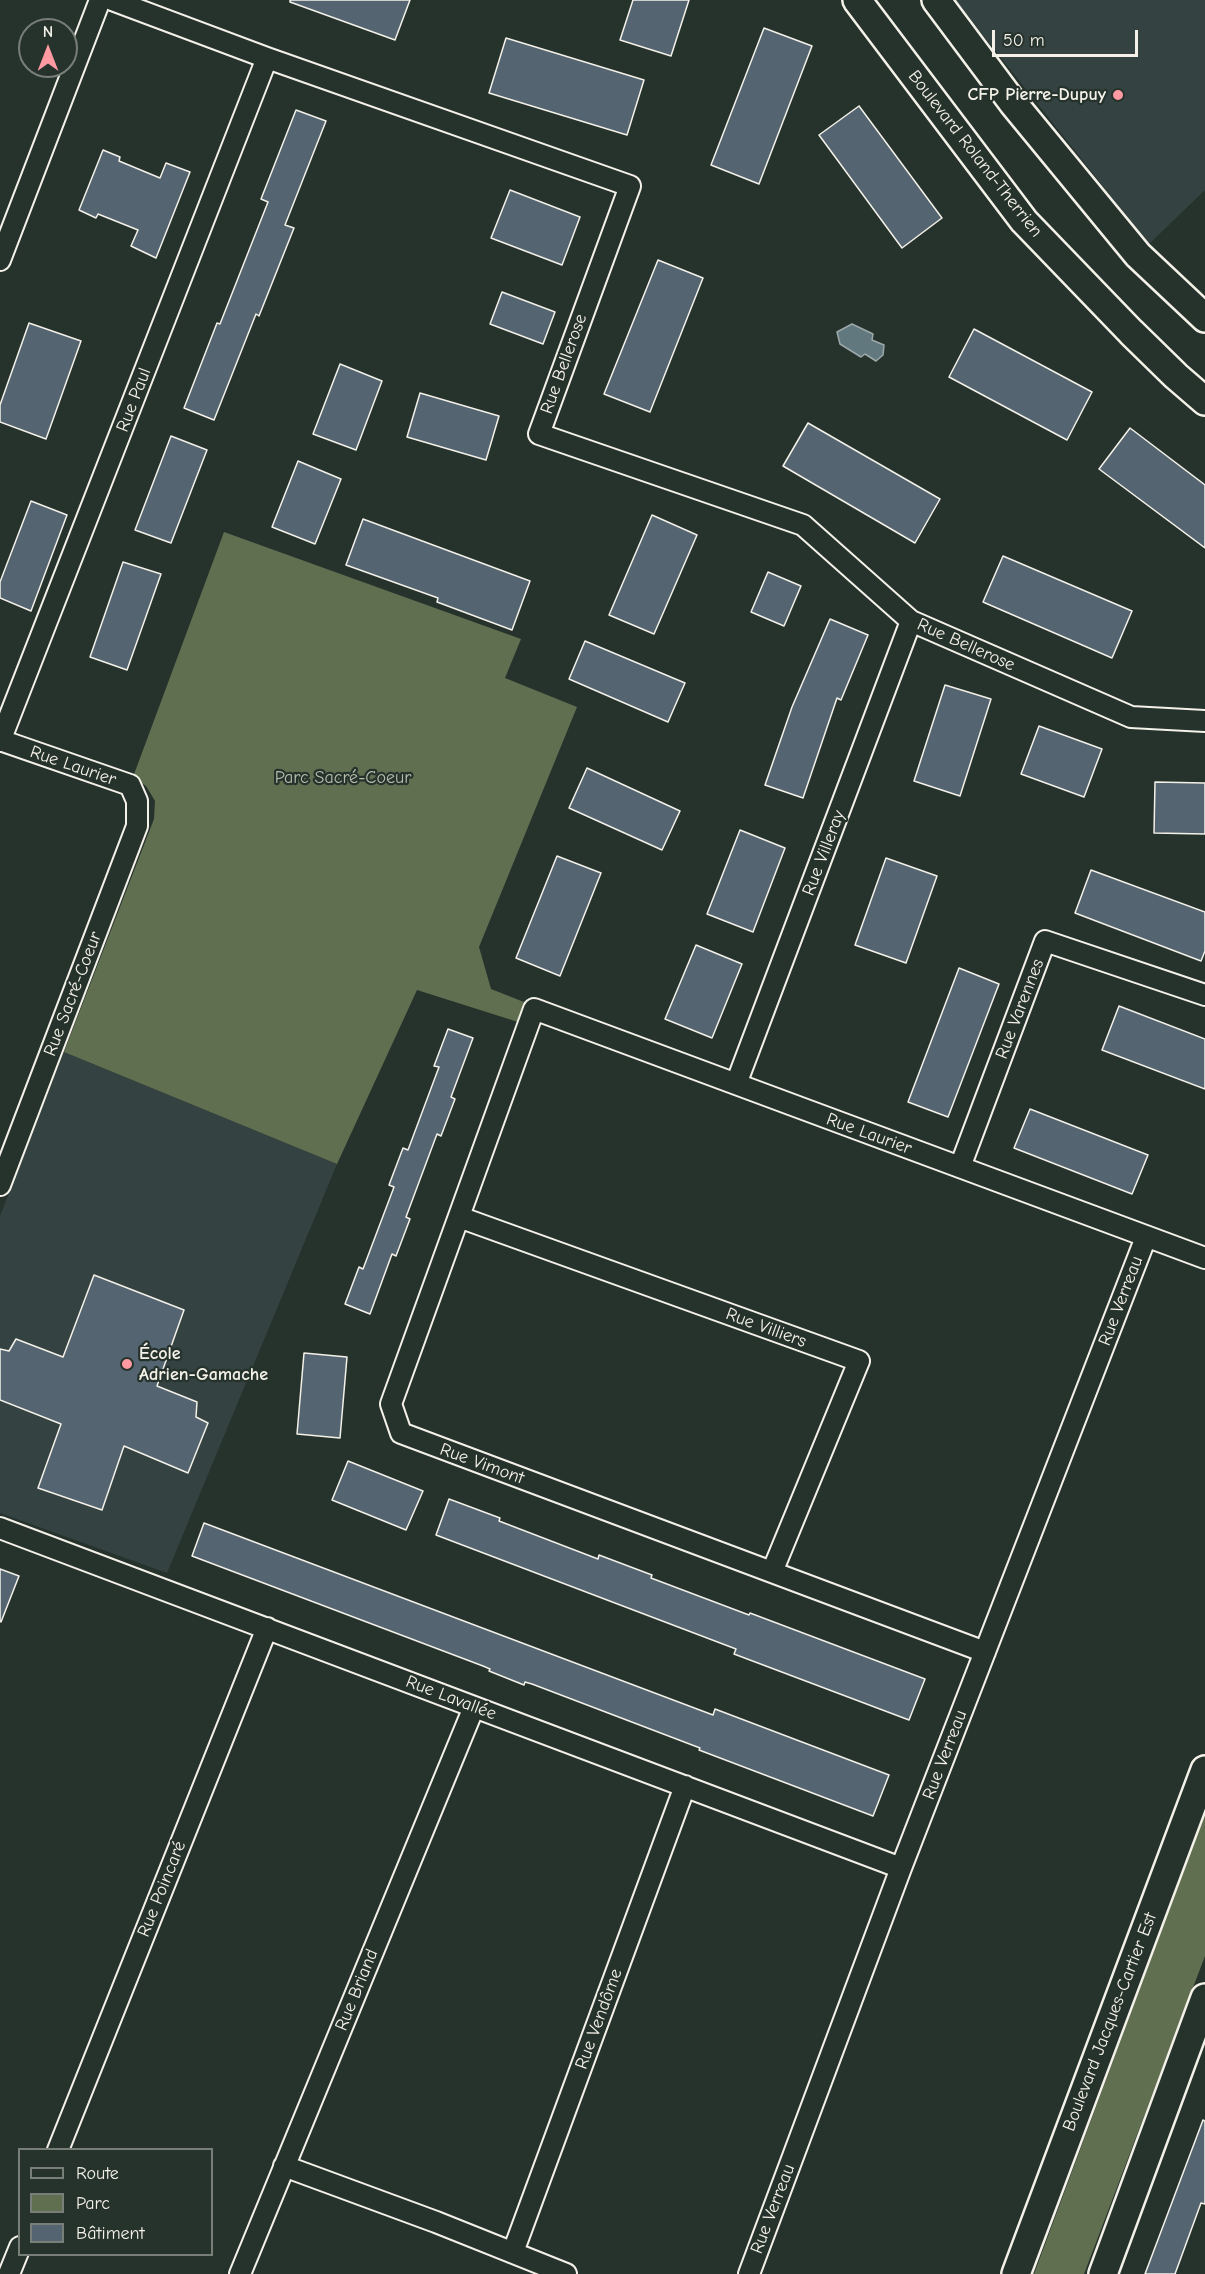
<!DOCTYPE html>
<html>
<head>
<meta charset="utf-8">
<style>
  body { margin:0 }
  #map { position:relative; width:1205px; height:2274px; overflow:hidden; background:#26332d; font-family:"Comic Neue",sans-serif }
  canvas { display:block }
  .legend { position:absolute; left:18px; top:2148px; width:195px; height:108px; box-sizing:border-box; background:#26332d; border:2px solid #787f78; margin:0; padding:8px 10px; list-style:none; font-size:18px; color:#f4f1e8 }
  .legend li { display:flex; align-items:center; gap:12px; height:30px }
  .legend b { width:30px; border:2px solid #787f78 }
  .north { position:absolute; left:18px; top:18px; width:60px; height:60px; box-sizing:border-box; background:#26332d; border:2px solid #787f78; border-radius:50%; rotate:0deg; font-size:16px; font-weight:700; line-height:24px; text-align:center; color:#f4f1e8 }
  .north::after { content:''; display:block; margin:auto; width:21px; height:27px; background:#ff9aa2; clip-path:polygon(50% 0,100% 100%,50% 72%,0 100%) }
  .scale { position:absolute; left:992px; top:30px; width:146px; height:27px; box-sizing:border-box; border:3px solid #f4f1e8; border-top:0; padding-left:8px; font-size:18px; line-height:21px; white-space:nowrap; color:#f4f1e8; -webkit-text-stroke:4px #26332d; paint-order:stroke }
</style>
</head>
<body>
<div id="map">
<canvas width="1205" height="2274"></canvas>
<ul class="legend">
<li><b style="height:8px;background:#26332d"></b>Route</li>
<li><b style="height:16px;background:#616f51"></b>Parc</li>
<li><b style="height:16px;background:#546571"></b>Bâtiment</li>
</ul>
<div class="north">N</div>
<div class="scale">50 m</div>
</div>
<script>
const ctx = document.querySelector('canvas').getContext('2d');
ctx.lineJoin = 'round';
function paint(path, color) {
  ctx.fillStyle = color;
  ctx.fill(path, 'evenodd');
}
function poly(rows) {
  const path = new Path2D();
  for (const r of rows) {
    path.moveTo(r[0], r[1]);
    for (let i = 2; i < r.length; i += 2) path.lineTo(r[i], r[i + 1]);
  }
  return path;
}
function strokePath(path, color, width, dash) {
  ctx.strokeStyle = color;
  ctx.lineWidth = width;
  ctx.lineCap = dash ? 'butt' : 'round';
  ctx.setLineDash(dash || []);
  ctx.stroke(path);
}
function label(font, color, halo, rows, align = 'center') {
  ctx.font = font + ' "Comic Neue",sans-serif';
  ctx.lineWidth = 4.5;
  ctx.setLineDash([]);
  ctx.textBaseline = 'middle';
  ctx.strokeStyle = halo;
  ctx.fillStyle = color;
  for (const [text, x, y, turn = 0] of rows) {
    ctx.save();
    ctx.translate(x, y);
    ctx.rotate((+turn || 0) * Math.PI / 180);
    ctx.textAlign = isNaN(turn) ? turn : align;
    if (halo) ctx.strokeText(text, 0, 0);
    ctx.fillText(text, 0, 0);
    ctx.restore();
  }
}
paint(poly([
  [955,0,1205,0,1205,190,1149,244],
  [64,1052,337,1164,167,1573,0,1513,0,1216]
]), '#344241');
paint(poly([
  [224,532,521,639,505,678,577,707,479,947,491,989,524,1002,518,1022,417,990,337,1164,64,1052,154,819,155,801,146,786,133,777],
  [1205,1813,1205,1956,1084,2274,1034,2274]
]), '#616f51');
const water = poly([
  [852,324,873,334,872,340,884,345,883,355,876,361,865,354,861,357,840,344,837,332,852,324]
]);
paint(water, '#62787f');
strokePath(water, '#9ca8a9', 1.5);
const building = poly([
  [290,0,410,0,395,40,290,2,290,0],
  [633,0,689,0,671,56,620,40,633,0],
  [764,28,812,46,759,184,711,165,764,28],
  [506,38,644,80,627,135,489,93,506,38],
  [859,106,942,218,902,248,819,135,859,106],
  [296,110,326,121,285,225,294,228,259,316,256,314,214,420,184,408,217,323,220,324,268,202,261,199,296,110],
  [103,150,120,157,119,161,160,178,166,163,190,172,156,258,131,246,138,230,98,214,96,218,79,210,103,150],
  [510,190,580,217,562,265,491,238,510,190],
  [658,260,703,278,650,412,604,394,658,260],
  [502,292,555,312,543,344,490,324,502,292],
  [29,323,81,341,46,439,0,422,0,405,29,323],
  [974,329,1092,392,1067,440,949,377,974,329],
  [340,364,382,381,356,450,313,434,340,364],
  [420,393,499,416,486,460,407,437,420,393],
  [808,423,940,499,915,543,783,466,808,423],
  [1130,428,1205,485,1205,548,1099,469,1130,428],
  [171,436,207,450,171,543,135,530,171,436],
  [298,461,341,479,315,544,272,527,298,461],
  [31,501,67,515,31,611,0,598,0,582,31,501],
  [652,515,697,535,654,634,609,615,652,515],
  [363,519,530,581,512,630,437,602,438,598,346,565,363,519],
  [1003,556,1132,611,1112,658,983,602,1003,556],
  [123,562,161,574,127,670,90,657,123,562],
  [768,572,801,586,784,626,751,612,768,572],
  [830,619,868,635,841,700,837,698,803,798,765,785,792,707,830,619],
  [585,641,685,683,668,722,569,679,585,641],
  [945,685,991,699,960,796,914,781,945,685],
  [1039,726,1102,749,1084,797,1021,774,1039,726],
  [587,768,680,811,662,850,569,808,587,768],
  [1155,782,1205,783,1205,834,1154,833,1155,782],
  [740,830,785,848,753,932,707,914,740,830],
  [557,856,601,873,560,976,516,958,557,856],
  [886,858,937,876,906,963,855,945,886,858],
  [1091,870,1205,912,1205,951,1201,961,1075,913,1091,870],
  [696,945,742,964,712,1038,665,1019,696,945],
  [959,968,999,984,948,1117,908,1102,959,968],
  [1119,1006,1205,1039,1205,1089,1102,1050,1119,1006],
  [448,1029,473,1038,451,1097,455,1099,441,1136,437,1134,406,1217,410,1219,396,1256,392,1254,370,1314,345,1304,359,1267,363,1269,394,1187,389,1185,403,1148,408,1150,439,1067,434,1066,448,1029],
  [1030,1109,1148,1155,1132,1194,1014,1148,1030,1109],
  [94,1275,184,1310,157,1386,197,1402,196,1417,208,1423,188,1473,124,1446,102,1510,38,1488,61,1424,0,1400,0,1349,9,1351,16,1339,63,1357,94,1275],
  [304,1353,347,1357,340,1438,297,1434,304,1353],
  [348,1461,423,1491,406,1530,332,1500,348,1461],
  [449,1499,500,1518,499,1521,598,1559,599,1555,652,1575,651,1578,749,1615,750,1613,925,1679,909,1720,734,1654,736,1649,436,1535,449,1499],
  [204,1523,713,1715,715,1709,889,1775,873,1816,699,1750,700,1748,532,1684,525,1682,524,1685,489,1671,490,1669,483,1666,192,1556,204,1523],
  [0,1569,19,1576,1,1622,0,1621,0,1569],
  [1203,2120,1205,2121,1205,2204,1201,2203,1175,2274,1145,2274,1203,2120]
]);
paint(building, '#546571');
strokePath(building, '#f4f1e8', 1.5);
const street = poly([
  [112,0,267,58,630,186,539,434,803,525,911,621,1131,717,1205,721],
  [0,260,100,0],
  [0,740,130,785,137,801,137,826,0,1185],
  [0,741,267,58],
  [736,1084,911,621],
  [960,1167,1045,941,1205,995],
  [459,1217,859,1361,772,1572],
  [0,1528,901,1868],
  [985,1652,401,1433,391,1404,534,1009,1205,1258],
  [58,2150,267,1628],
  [284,2166,436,2222,566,2274],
  [513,2252,685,1786],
  [9,2274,20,2247],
  [240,2274,474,1707],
  [749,2274,901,1868,1146,1237]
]);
const secondary = poly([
  [857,0,1024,221,1131,332,1176,376,1205,401],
  [936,0,1013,103,1138,255,1205,318],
  [1016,2274,1205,1770],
  [1103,2274,1205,1998]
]);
strokePath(street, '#f4f1e8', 24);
strokePath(secondary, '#f4f1e8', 32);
strokePath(street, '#26332d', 20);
strokePath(secondary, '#26332d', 27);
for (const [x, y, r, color] of [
  [1118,95,6,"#ff9aa2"],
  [127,1364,6,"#ff9aa2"]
]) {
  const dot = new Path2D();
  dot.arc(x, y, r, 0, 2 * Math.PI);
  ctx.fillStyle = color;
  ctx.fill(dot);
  strokePath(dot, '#26332d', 2);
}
label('bold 18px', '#f4f1e8', '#26332d', [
  ["CFP Pierre-Dupuy",1106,95],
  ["École",139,1354,"left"],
  ["Adrien-Gamache",139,1375,"left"]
], 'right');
label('18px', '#f4f1e8', '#26332d', [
  ["Boulevard Roland-Therrien",975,154,52],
  ["Rue Bellerose",564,364,-70],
  ["Rue Paul",134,400,-69],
  ["Rue Bellerose",966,645,24],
  ["Rue Laurier",73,766,19],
  ["Rue Villeray",824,853,-69],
  ["Rue Sacré-Coeur",73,994,-69],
  ["Rue Varennes",1020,1009,-69],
  ["Rue Laurier",869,1134,20],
  ["Rue Verreau",1121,1301,-69],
  ["Rue Villiers",766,1328,20],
  ["Rue Vimont",482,1464,20],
  ["Rue Lavallée",451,1698,21],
  ["Rue Verreau",945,1755,-69],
  ["Rue Poincaré",162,1889,-68],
  ["Rue Briand",357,1990,-68],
  ["Rue Vendôme",599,2019,-70],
  ["Boulevard Jacques-Cartier Est",1110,2022,-69],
  ["Rue Verreau",773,2209,-69]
]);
label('18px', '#b9bdac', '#26332d', [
  ["Parc Sacré-Coeur",343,778]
]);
</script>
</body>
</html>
